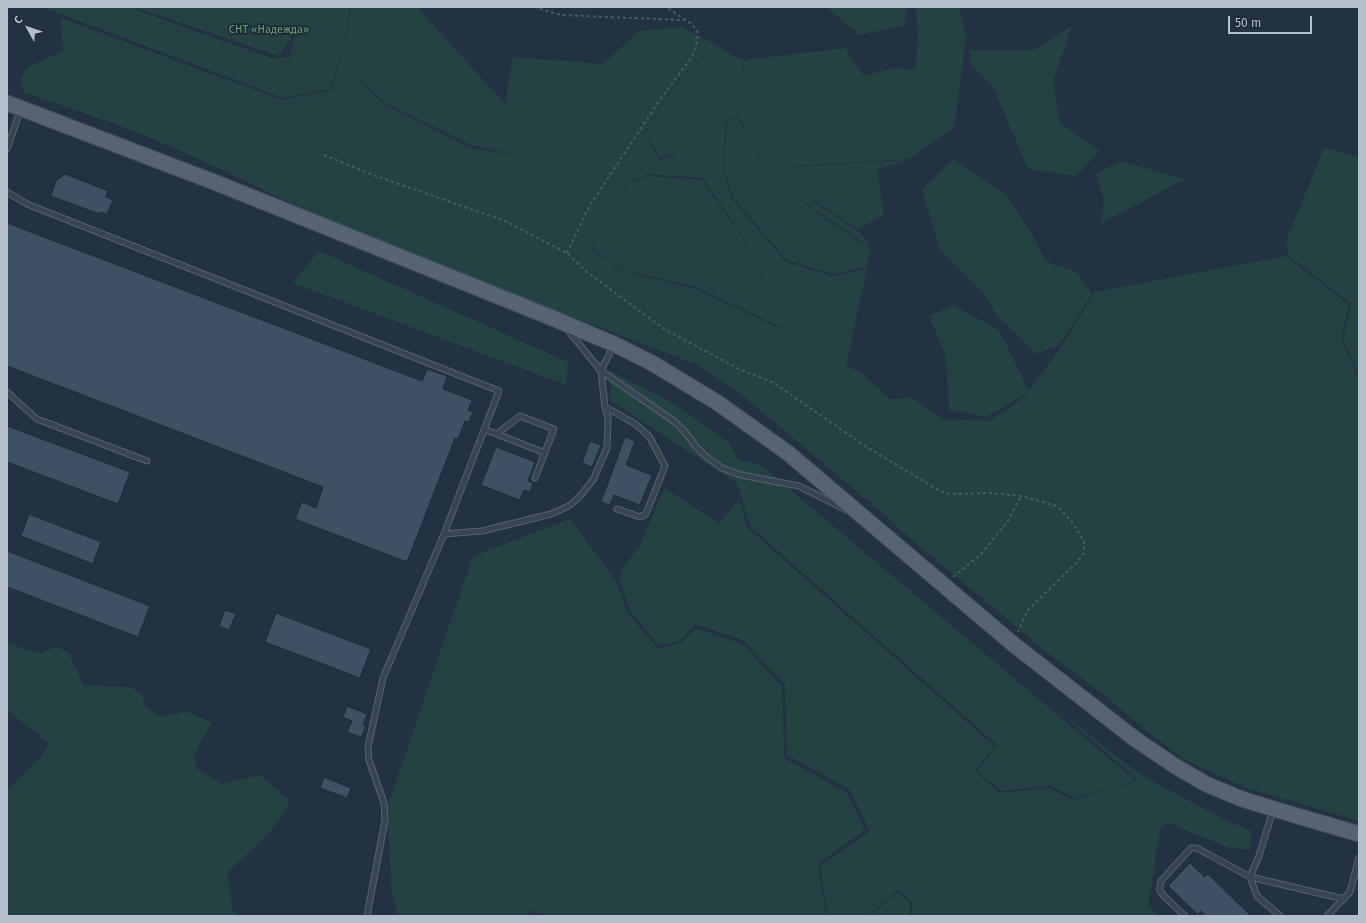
<!DOCTYPE html>
<html>
<head>
<meta charset="utf-8">
<style>
  body { margin:0 }
  #map { position:relative; width:1366px; height:923px; overflow:hidden; background:#223242; font-family:"Fira Sans",sans-serif }
  canvas { display:block }
  .frame { position:absolute; inset:0; border:8px solid #b4bfcc; pointer-events:none }
  .north { position:absolute; left:8px; top:8px; width:40px; height:40px; -webkit-text-stroke:3px #1c2937; paint-order:stroke; rotate:310deg; font-size:11px; font-weight:700; line-height:16px; text-align:center; color:#b4bfcc }
  .north::after { content:''; display:block; margin:auto; width:14px; height:18px; background:#b4bfcc; clip-path:polygon(50% 0,100% 100%,50% 72%,0 100%) }
  .scale { position:absolute; left:1228px; top:16px; width:84px; height:18px; box-sizing:border-box; border:2px solid #b4bfcc; border-top:0; padding-left:5px; font-size:12px; line-height:14px; white-space:nowrap; color:#b4bfcc; -webkit-text-stroke:3px #1c2937; paint-order:stroke }
</style>
</head>
<body>
<div id="map">
<canvas width="1366" height="923"></canvas>
<div class="frame"></div>
<div class="north">С</div>
<div class="scale">50 m</div>
</div>
<script>
const ctx = document.querySelector('canvas').getContext('2d');
ctx.lineJoin = 'round';
function paint(path, color) {
  ctx.fillStyle = color;
  ctx.fill(path, 'evenodd');
}
function poly(rows) {
  const path = new Path2D();
  for (const r of rows) {
    path.moveTo(r[0], r[1]);
    for (let i = 2; i < r.length; i += 2) path.lineTo(r[i], r[i + 1]);
  }
  return path;
}
function strokePath(path, color, width, dash) {
  ctx.strokeStyle = color;
  ctx.lineWidth = width;
  ctx.lineCap = dash ? 'butt' : 'round';
  ctx.setLineDash(dash || []);
  ctx.stroke(path);
}
function label(font, color, halo, rows, align = 'center') {
  ctx.font = font + ' "Fira Sans",sans-serif';
  ctx.lineWidth = 3.5;
  ctx.setLineDash([]);
  ctx.textBaseline = 'middle';
  ctx.strokeStyle = halo;
  ctx.fillStyle = color;
  for (const [text, x, y, turn = 0] of rows) {
    ctx.save();
    ctx.translate(x, y);
    ctx.rotate((+turn || 0) * Math.PI / 180);
    ctx.textAlign = isNaN(turn) ? turn : align;
    if (halo) ctx.strokeText(text, 0, 0);
    ctx.fillText(text, 0, 0);
    ctx.restore();
  }
}
paint(poly([
  [42,7,128,7,271,58,290,57,295,32,279,56,134,7,350,7,347,30,331,89,283,98],
  [351,7,417,7,505,104,513,57,603,64,639,31,681,27,690,51,681,27,717,45,679,78,644,133,659,160,717,135,660,158,645,133,679,79,717,46,736,58,736,57,744,59,740,84,745,60,845,48,864,76,893,68,915,70,918,38,916,7,959,7,966,38,954,128,909,159,791,166,762,145,739,99,762,145,791,167,910,160,877,169,884,215,858,229,815,201,813,196,814,202,858,231,872,248,820,214,765,168,819,215,871,249,867,267,832,274,787,260,733,198,724,169,727,122,737,116,765,167,738,115,726,121,723,168,731,198,786,262,832,276,867,269,846,365,864,375,889,399,913,398,942,419,989,421,1026,396,1029,392,986,417,949,410,946,357,929,316,953,305,999,330,1029,391,1061,347,1095,292,1286,256,1349,305,1341,338,1359,381,1359,821,1246,788,1183,759,1142,727,1102,693,1033,642,1023,632,919,546,873,505,737,391,698,365,361,236,177,149,118,125,23,92,21,79,28,67,63,51,61,18,282,100,332,90,348,29],
  [351,70,384,102,471,145,527,157,471,148,382,103],
  [656,163,648,174,703,178,747,243,769,293,746,243,702,180,647,176,604,194,646,175],
  [594,233,593,248,622,270,696,287,785,329,786,331,695,289,622,271,592,249],
  [826,7,906,7,905,25,859,35],
  [1072,26,1053,81,1060,123,1100,151,1076,176,1028,169,993,87,971,65,970,50,1033,50],
  [1324,148,1359,157,1359,377,1343,339,1351,304,1288,255,1286,241],
  [953,159,1007,195,1032,234,1046,262,1077,272,1092,294,1059,345,1036,354,996,315,985,294,940,249,922,190],
  [1119,161,1185,179,1101,223,1104,199,1096,175],
  [319,251,568,362,566,385,293,283],
  [609,370,676,405,729,443,738,460,761,465,1136,781,1076,798,1051,786,1001,791,977,771,997,745,750,526,737,483,611,401],
  [664,488,719,523,739,500,747,527,994,746,975,771,999,793,1049,788,1073,800,1139,781,1046,700,1121,760,1145,777,1223,819,1252,831,1250,850,1226,847,1167,822,1160,830,1148,906,1158,916,912,916,912,901,898,890,868,916,828,916,820,866,870,831,849,789,787,755,785,684,743,640,695,624,680,641,659,646,631,612,619,579,623,568,641,544],
  [570,519,618,584,626,611,658,649,681,643,696,628,742,644,782,686,784,758,847,793,865,830,818,864,826,916,546,916,544,914,531,910,528,916,399,916,392,895,387,808,473,556],
  [7,643,28,650,42,653,55,647,68,652,84,686,131,687,142,695,146,708,159,716,186,712,212,722,194,754,197,769,222,784,261,775,289,800,284,814,268,834,228,872,232,910,238,916,7,916,7,791,42,756,49,743,7,710],
  [898,892,910,902,910,916,870,916]
]), '#254243');
const building = poly([
  [65,174,108,191,106,197,113,200,107,214,100,212,99,214,51,196,56,181,65,174],
  [7,223,422,381,427,369,447,376,443,389,472,400,468,410,473,412,469,422,465,421,458,439,455,438,407,562,295,519,302,502,316,508,323,487,7,366,7,223],
  [7,426,130,472,118,504,7,462,7,426],
  [625,437,635,441,626,465,652,475,640,505,614,495,610,505,601,502,625,437],
  [590,441,601,445,592,467,582,463,590,441],
  [496,447,535,462,528,481,533,483,530,492,524,490,520,500,481,485,496,447],
  [29,514,101,542,93,564,21,536,29,514],
  [7,551,150,606,138,637,7,587,7,551],
  [225,610,236,614,229,630,219,626,225,610],
  [276,613,371,649,360,678,265,642,276,613],
  [347,706,367,714,363,725,366,726,361,737,347,732,352,721,343,717,347,706],
  [324,777,351,788,347,798,320,788,324,777],
  [1190,863,1205,877,1208,874,1251,916,1206,916,1201,911,1198,915,1168,886,1190,863]
]);
paint(building, '#3e5162');
strokePath(building, '#1e2b39', 1);
const lane = poly([
  [7,149,20,111],
  [7,192,27,204,499,391,444,534,383,678,368,747,369,760,384,803,385,820,367,916],
  [567,329,601,371,674,421,685,432,698,449,708,458,722,468,741,475,799,486,819,496,846,510],
  [7,392,37,419,147,461],
  [605,407,634,423,649,436,665,466,646,514,640,517,617,509],
  [484,429,545,453],
  [497,434,520,416,554,429,535,478],
  [444,534,482,531,551,514,569,506,581,495,593,480,607,448,608,418,605,407,601,371,613,346],
  [1273,810,1259,856,1250,877,1257,896,1280,916],
  [1185,916,1164,896,1160,891,1160,887,1161,881,1191,848,1197,848,1250,877,1344,899],
  [1327,916,1350,892,1359,858]
]);
const primary = poly([
  [7,103,214,182,550,317,614,344,652,363,718,403,788,453,1013,644,1135,739,1175,766,1206,784,1242,799,1274,809,1359,834]
]);
strokePath(lane, '#55626f', 7);
strokePath(primary, '#414d5b', 17);
strokePath(poly([
  [534,7,561,15,684,20],
  [324,155,373,175,505,221,567,253,587,272,664,329,739,369,774,383,865,446,940,491,950,494,990,493,1021,496,1057,506,1071,521,1084,541,1084,553,1077,562,1028,610,1018,632],
  [567,253,589,207,661,98,692,57,697,42,698,33,692,24,666,7],
  [953,577,981,554,1008,521,1021,496]
]), '#435f60', 2, [3, 3]);
strokePath(lane, '#374452', 5);
strokePath(primary, '#556372', 15);
label('11px', '#68a071', '#1c2937', [
  ["СНТ «Надежда»",269,30]
]);
</script>
</body>
</html>
